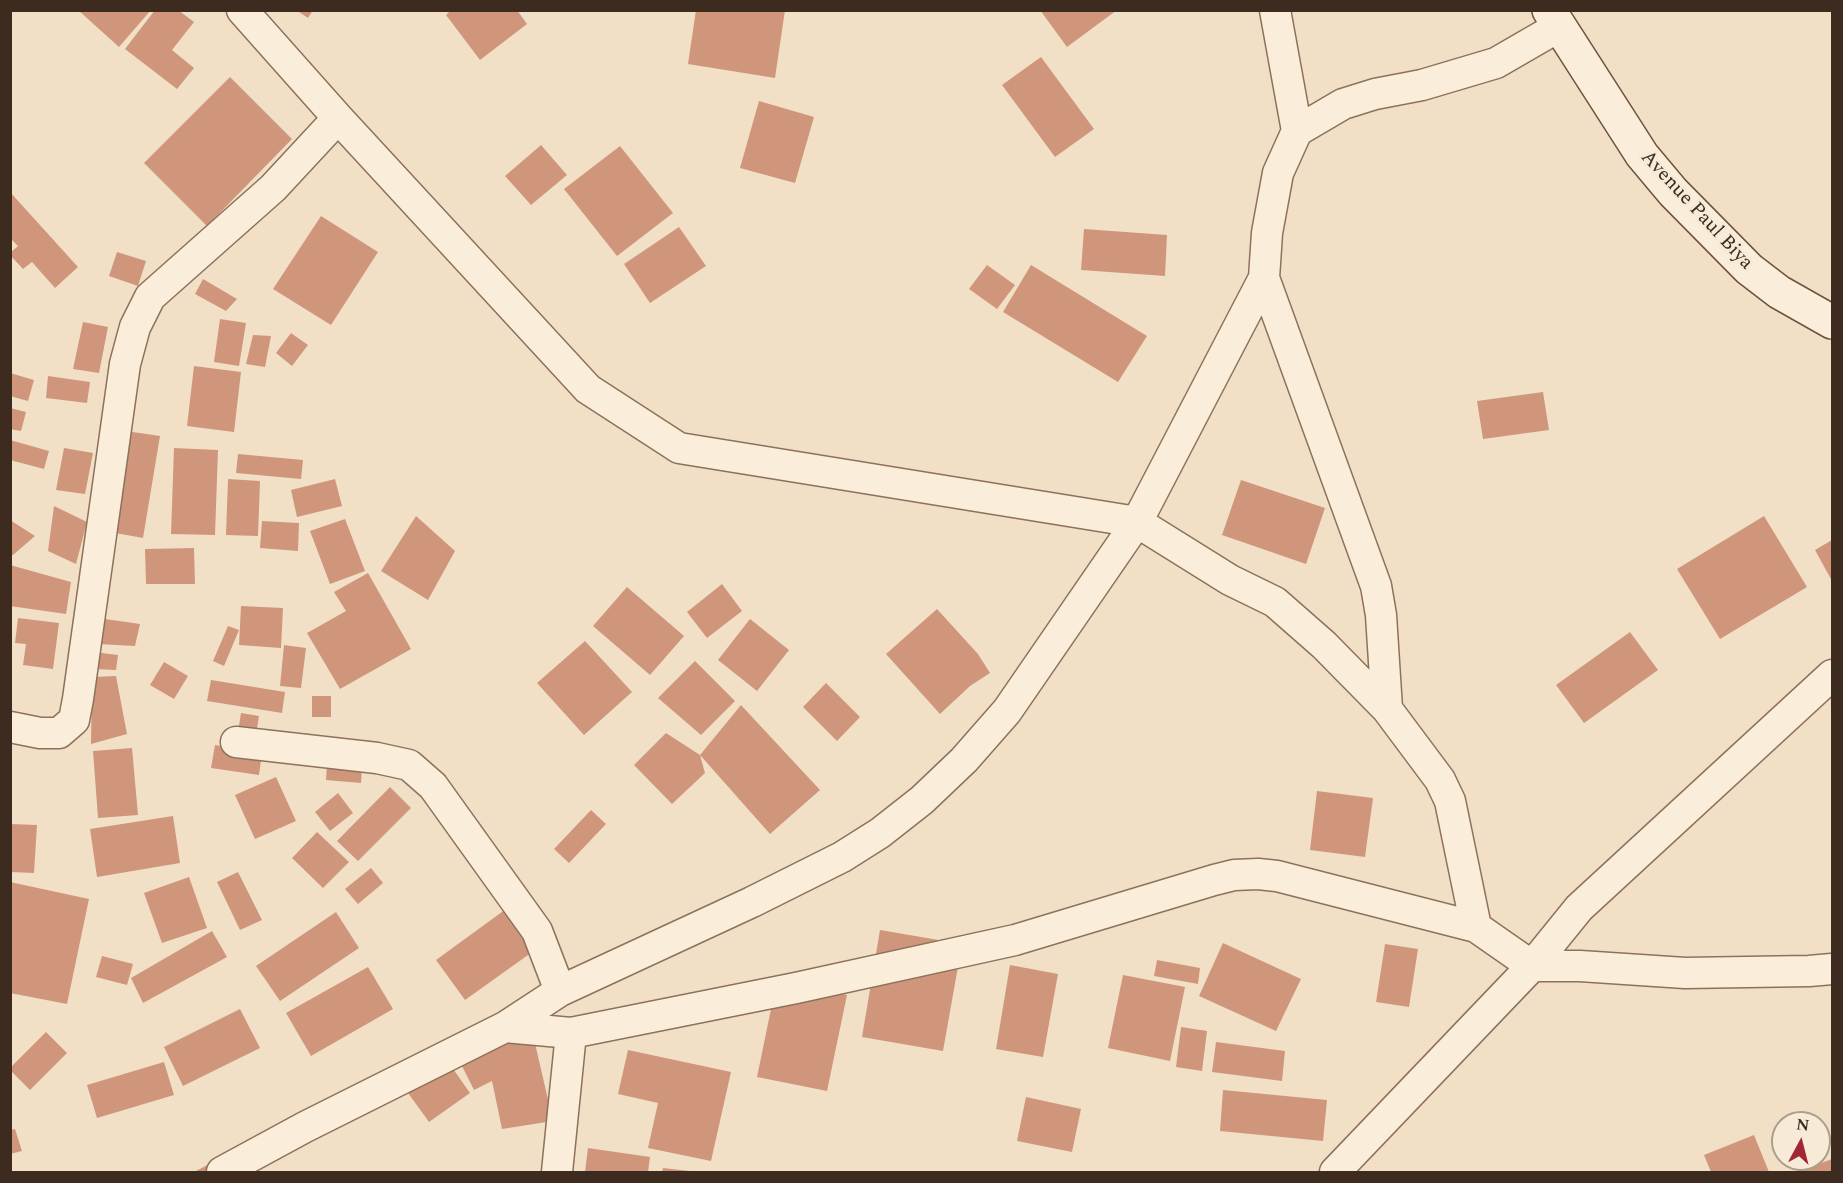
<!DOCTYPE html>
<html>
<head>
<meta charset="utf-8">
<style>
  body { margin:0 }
  #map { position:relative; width:1843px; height:1183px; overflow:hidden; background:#f1e0c6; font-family:Spectral,serif }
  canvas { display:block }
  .frame { position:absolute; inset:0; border:12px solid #3d2b1f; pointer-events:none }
  .north { position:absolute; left:1771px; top:1111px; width:60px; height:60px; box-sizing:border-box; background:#f7ebd7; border:2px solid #ad9e8d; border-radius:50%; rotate:7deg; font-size:16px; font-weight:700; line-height:24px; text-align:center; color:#3d2b1f }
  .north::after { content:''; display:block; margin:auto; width:21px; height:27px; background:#9f2834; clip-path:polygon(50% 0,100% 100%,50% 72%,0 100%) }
</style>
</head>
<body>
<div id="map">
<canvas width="1843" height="1183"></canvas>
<div class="frame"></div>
<div class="north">N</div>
</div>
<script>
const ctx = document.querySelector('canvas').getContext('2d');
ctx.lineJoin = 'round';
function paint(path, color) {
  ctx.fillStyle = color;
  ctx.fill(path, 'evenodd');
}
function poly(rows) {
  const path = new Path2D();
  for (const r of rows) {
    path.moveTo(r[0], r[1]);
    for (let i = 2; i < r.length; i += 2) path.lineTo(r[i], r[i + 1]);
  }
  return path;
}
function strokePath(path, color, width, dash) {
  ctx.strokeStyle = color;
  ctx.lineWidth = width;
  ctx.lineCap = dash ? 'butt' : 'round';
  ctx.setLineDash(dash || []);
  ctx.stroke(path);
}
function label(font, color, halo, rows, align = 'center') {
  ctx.font = font + ' Spectral,serif';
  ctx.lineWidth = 6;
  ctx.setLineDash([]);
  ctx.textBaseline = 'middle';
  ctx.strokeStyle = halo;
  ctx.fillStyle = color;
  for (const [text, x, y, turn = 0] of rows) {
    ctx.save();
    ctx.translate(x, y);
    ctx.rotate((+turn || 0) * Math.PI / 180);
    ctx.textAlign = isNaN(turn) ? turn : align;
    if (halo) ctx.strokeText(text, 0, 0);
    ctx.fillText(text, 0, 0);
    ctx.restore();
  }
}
paint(poly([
  [78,10,151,10,119,47],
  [155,10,178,10,194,22,172,50,194,68,177,89,125,49],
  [296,10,313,10,308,18],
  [451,10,517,10,527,24,480,60,446,15],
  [696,10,785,10,775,78,688,64],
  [1040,10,1117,10,1067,47],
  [1041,57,1094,129,1055,157,1002,85],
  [230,77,292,139,207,226,144,163],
  [759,101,814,117,795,183,740,168],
  [541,145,567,175,531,205,505,176],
  [620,146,673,213,617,256,564,189],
  [10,192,78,267,55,288,32,262,23,269,10,255,10,253,18,246,10,238],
  [321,216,378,252,331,325,273,289],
  [679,227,706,266,650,303,624,264],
  [1084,229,1167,235,1165,276,1081,270],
  [117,252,146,261,138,286,109,276],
  [987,265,1015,285,997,309,969,289],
  [1031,265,1147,336,1118,382,1003,312],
  [203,279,237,299,226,311,195,294],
  [220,319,246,323,239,366,214,362],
  [83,322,108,327,99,373,73,369],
  [291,333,308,345,292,366,276,353],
  [253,335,271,336,265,367,246,364],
  [194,366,241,372,234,432,187,426],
  [10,373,34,380,28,401,10,396],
  [48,376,90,382,87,403,46,398],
  [1543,392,1549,430,1483,439,1477,401],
  [10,408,26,412,21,431,10,429],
  [126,431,160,436,143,538,110,532],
  [10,440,49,451,44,469,10,460],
  [64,448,93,453,85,494,56,490],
  [174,448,218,450,215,535,171,534],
  [238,454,303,460,301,479,236,473],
  [228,479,260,481,258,536,226,535],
  [335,479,342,506,297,517,291,490],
  [1241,480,1325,508,1306,564,1222,535],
  [54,506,87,522,76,564,48,551],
  [416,516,455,551,428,600,381,571],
  [1764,516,1807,587,1720,639,1677,569],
  [345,519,365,571,330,584,310,531],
  [10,520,35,536,13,555,10,555],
  [262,521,299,523,298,551,260,548],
  [1832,540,1832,581,1815,550],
  [194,548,195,584,146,584,145,549],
  [10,565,71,582,66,614,10,606],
  [368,573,411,649,340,689,307,633,346,611,334,592],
  [722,584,742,611,707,638,687,612],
  [627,587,684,636,650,675,593,626],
  [241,606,283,608,281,648,239,645],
  [937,609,978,654,990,673,970,686,940,714,886,654],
  [18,618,59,623,53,669,23,665,26,644,15,643],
  [98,618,140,624,135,646,98,644],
  [750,619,789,650,757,691,718,660],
  [228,626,239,630,224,666,213,661],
  [1630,632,1658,670,1584,723,1556,685],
  [585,641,632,692,584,735,537,683],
  [284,645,306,648,301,688,280,686],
  [94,652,118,655,116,670,94,669],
  [695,661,735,701,701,735,658,698],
  [164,662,188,676,174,699,150,685],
  [116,676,127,734,91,744,92,677],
  [211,680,285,692,282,713,207,701],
  [826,683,860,717,837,741,803,707],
  [312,696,331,696,331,717,312,717],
  [741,705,820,790,770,834,700,755],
  [241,713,259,716,256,735,238,732],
  [666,733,700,755,705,773,672,804,634,765],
  [215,745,262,753,259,775,211,768],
  [132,748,138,815,98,818,93,751],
  [327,763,362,767,361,783,326,780],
  [276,777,296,821,255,839,235,795],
  [390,787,411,808,358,861,337,841],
  [1317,791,1373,798,1365,857,1310,850],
  [338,793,353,813,330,831,315,812],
  [591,810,606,824,569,863,554,849],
  [173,816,180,863,97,877,90,829],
  [10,824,37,825,34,873,10,872],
  [317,832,349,862,323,888,292,858],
  [371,868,383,883,358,904,345,889],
  [238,872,262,920,240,930,217,882],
  [189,877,207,928,162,943,144,893],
  [10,882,89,899,67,1004,10,993],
  [506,909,535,950,465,1000,436,960],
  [336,912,359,948,280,1001,256,966],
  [880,930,962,944,943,1051,862,1037],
  [212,931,227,957,143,1003,131,978],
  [1223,943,1301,979,1276,1031,1199,996],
  [1385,944,1418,949,1409,1007,1376,1002],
  [102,956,133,964,127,985,96,977],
  [1157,960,1200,968,1198,984,1154,976],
  [1010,965,1058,974,1043,1057,996,1049],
  [368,967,393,1009,311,1056,286,1013],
  [1123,975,1185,987,1170,1061,1108,1048],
  [777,980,847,995,827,1091,757,1077],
  [240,1009,260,1048,183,1086,164,1047],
  [1181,1027,1207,1031,1202,1071,1176,1067],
  [46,1032,67,1053,30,1090,10,1070,10,1068],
  [534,1039,553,1121,502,1129,492,1081,474,1090,451,1044],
  [1216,1042,1285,1051,1282,1081,1212,1072],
  [437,1046,470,1093,429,1122,395,1075],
  [628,1050,731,1072,711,1161,648,1148,658,1103,618,1094],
  [164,1062,174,1095,97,1118,87,1085],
  [1223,1090,1327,1100,1323,1141,1220,1131],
  [1026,1097,1081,1109,1072,1152,1017,1141],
  [15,1129,22,1151,10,1154,10,1130],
  [1754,1135,1769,1172,1711,1172,1704,1155],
  [588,1148,650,1157,648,1172,585,1172],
  [1832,1159,1832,1172,1797,1172],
  [215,1161,222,1172,194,1172],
  [663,1168,690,1171,690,1172,662,1172]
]), '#d0967b');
const street = poly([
  [242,10,338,118,588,389,679,448,1137,522,1230,580,1275,602,1324,645,1387,709,1440,780,1450,801,1476,927],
  [1297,131,1343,104,1375,94,1422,85,1496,63,1560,26],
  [1264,278,1376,586,1381,615,1387,709],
  [10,727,40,733,59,733,74,720,78,699,125,364,135,327,150,297,273,188,338,118],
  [236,742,377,758,409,765,433,786,537,931,560,991],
  [505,1027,571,1033,796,988,1015,940,1214,880,1234,875,1258,874,1277,876,1476,927,1532,966,1580,966,1685,973,1809,971,1832,969],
  [222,1172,305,1127,505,1027,560,991,752,902,842,857,880,833,922,800,964,760,1007,711,1137,522,1264,278,1267,233,1278,173,1297,131,1275,10],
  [557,1172,571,1033],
  [1335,1172,1532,966,1579,908,1832,675]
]);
const secondary = poly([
  [1549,10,1642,155,1673,192,1749,269,1779,292,1832,322]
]);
strokePath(street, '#8d715b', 33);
strokePath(secondary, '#6f523e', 36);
strokePath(street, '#faeeda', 30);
strokePath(secondary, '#faeeda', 33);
label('20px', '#3d2b1f', '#f7ebd7', [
  ["Avenue Paul Biya",1696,211,47]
]);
</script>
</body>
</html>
